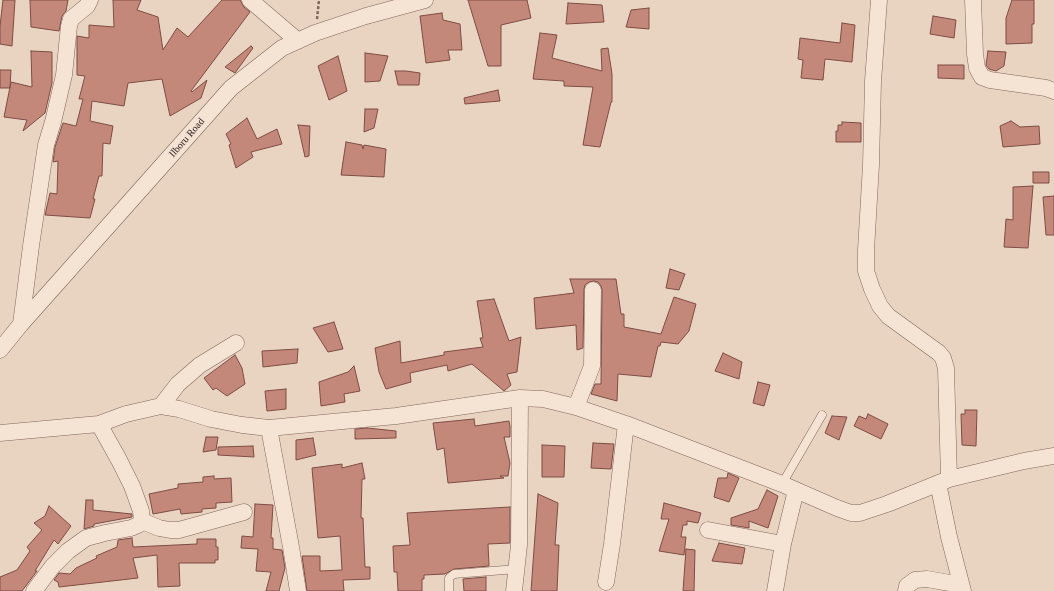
<!DOCTYPE html>
<html>
<head>
<meta charset="utf-8">
<style>
  body { margin:0 }
  canvas { display:block; background:#e9d4c2 }
</style>
</head>
<body>
<canvas width="1054" height="591"></canvas>
<script>
const ctx = document.querySelector('canvas').getContext('2d');
ctx.lineJoin = 'round';
function paint(path, color) {
  ctx.fillStyle = color;
  ctx.fill(path, 'evenodd');
}
function poly(rows) {
  const path = new Path2D();
  for (const r of rows) {
    path.moveTo(r[0], r[1]);
    for (let i = 2; i < r.length; i += 2) path.lineTo(r[i], r[i + 1]);
  }
  return path;
}
function strokePath(path, color, width, dash) {
  ctx.strokeStyle = color;
  ctx.lineWidth = width;
  ctx.lineCap = dash ? 'butt' : 'round';
  ctx.setLineDash(dash || []);
  ctx.stroke(path);
}
function label(font, color, halo, rows, align = 'center') {
  ctx.font = font + ' "Times New Roman",serif';
  ctx.lineWidth = 3;
  ctx.setLineDash([]);
  ctx.textBaseline = 'middle';
  ctx.strokeStyle = halo;
  ctx.fillStyle = color;
  for (const [text, x, y, turn = 0] of rows) {
    ctx.save();
    ctx.translate(x, y);
    ctx.rotate((+turn || 0) * Math.PI / 180);
    ctx.textAlign = isNaN(turn) ? turn : align;
    if (halo) ctx.strokeText(text, 0, 0);
    ctx.fillText(text, 0, 0);
    ctx.restore();
  }
}
const building = poly([
  [3,0,15,0,12,46,0,44,0,26,3,0],
  [30,0,68,0,66,11,62,16,59,31,31,27,30,0],
  [113,0,141,0,137,10,158,17,163,50,177,28,188,37,222,0,240,0,244,7,250,12,191,91,192,92,207,80,201,98,170,116,162,79,128,83,124,106,92,101,90,121,113,126,110,144,103,143,102,176,99,176,93,199,95,199,90,218,45,215,50,193,57,194,58,161,53,162,55,147,63,123,76,126,83,99,79,99,85,76,77,75,77,36,89,38,89,25,114,27,113,0],
  [468,0,527,0,531,18,501,25,501,66,488,66,468,0],
  [1012,0,1034,0,1034,24,1032,24,1032,43,1006,44,1006,18,1012,0],
  [568,3,602,5,604,22,566,24,568,3],
  [649,8,649,29,626,27,631,10,649,8],
  [442,13,443,20,460,24,462,50,448,50,450,60,426,63,420,16,442,13],
  [933,16,956,20,954,38,930,34,933,16],
  [842,23,855,25,852,62,825,59,823,80,801,78,803,60,798,59,800,38,840,43,842,23],
  [540,33,557,35,552,58,602,71,601,49,608,48,612,74,612,102,611,102,600,147,583,145,593,87,564,86,564,81,533,79,540,33],
  [251,46,253,48,235,73,225,67,251,46],
  [31,51,52,52,52,83,45,113,23,131,27,120,4,117,11,82,32,87,31,51],
  [988,51,1006,52,1004,66,996,71,989,69,986,65,988,51],
  [365,53,388,56,380,81,365,82,365,53],
  [338,56,347,91,329,100,318,66,338,56],
  [938,65,964,65,964,79,938,78,938,65],
  [0,70,11,70,10,88,0,88,0,70],
  [395,71,406,71,420,73,419,85,398,85,395,71],
  [498,90,500,101,465,104,464,98,498,90],
  [365,109,378,109,374,128,364,132,365,109],
  [247,118,257,139,277,129,282,144,251,152,253,157,236,168,229,145,231,144,226,134,247,118],
  [1011,121,1020,127,1039,126,1040,144,1003,147,1000,126,1011,121],
  [842,122,861,123,861,142,836,142,836,131,838,131,838,125,842,125,842,122],
  [298,125,310,126,309,156,305,157,298,125],
  [346,142,362,145,363,149,364,145,386,149,384,177,341,175,346,142],
  [1033,172,1049,172,1049,183,1033,183,1033,172],
  [1033,186,1028,248,1004,247,1006,219,1013,220,1013,187,1033,186],
  [1054,196,1054,235,1046,235,1043,197,1054,196],
  [670,269,685,274,679,290,666,288,670,269],
  [570,279,616,279,621,314,624,314,624,327,661,334,674,297,696,304,689,331,678,344,661,342,660,346,658,346,651,377,618,374,617,401,591,394,595,384,601,384,602,290,601,286,598,282,594,281,589,282,585,285,584,289,583,348,577,350,576,325,536,329,534,298,574,293,570,279],
  [494,299,509,341,521,337,517,372,507,374,511,385,504,391,472,364,448,371,447,365,410,373,411,382,386,389,379,372,375,348,400,341,401,363,444,355,444,352,483,347,480,338,483,338,477,301,494,299],
  [334,322,343,349,328,352,313,328,334,322],
  [298,349,297,363,263,367,262,351,298,349],
  [723,353,742,362,739,379,715,371,723,353],
  [235,355,242,368,245,384,227,396,216,388,213,390,204,378,235,355],
  [354,366,360,391,344,394,345,402,321,406,319,382,348,372,354,366],
  [758,382,770,385,764,406,753,403,758,382],
  [286,389,286,409,267,411,265,391,286,389],
  [965,410,977,410,976,446,962,445,961,414,965,414,965,410],
  [868,414,888,424,881,439,854,426,859,416,866,419,868,414],
  [832,416,847,417,839,440,825,433,832,416],
  [474,419,475,426,509,421,510,426,510,437,504,437,510,463,508,476,500,476,504,478,448,483,444,448,437,450,433,423,474,419],
  [367,428,396,431,396,438,355,439,355,429,367,428],
  [206,437,218,437,216,450,203,452,206,437],
  [313,438,316,455,296,460,296,440,313,438],
  [593,443,614,444,611,469,591,468,593,443],
  [542,445,565,446,564,477,542,477,542,445],
  [253,446,254,457,218,455,218,447,253,446],
  [362,463,365,479,362,479,361,518,363,518,365,567,370,567,370,579,343,580,344,591,307,591,302,556,320,556,320,571,342,570,340,536,318,538,312,468,342,464,342,468,362,463],
  [728,473,739,478,729,502,714,497,718,478,727,478,728,473],
  [214,476,214,479,231,478,232,502,216,503,216,508,202,509,202,512,181,514,180,509,153,514,149,494,178,488,178,484,203,482,203,477,214,476],
  [767,490,778,496,768,528,749,521,749,528,731,525,731,518,758,509,767,490],
  [538,494,558,503,555,545,559,545,557,591,531,591,538,494],
  [86,500,93,500,93,510,132,514,132,517,94,524,94,526,84,529,86,500],
  [664,503,701,513,698,523,687,521,687,525,683,525,681,537,686,537,684,555,659,551,669,519,661,519,664,503],
  [255,504,273,505,271,538,273,538,273,549,282,550,285,568,279,591,266,591,271,572,256,571,258,549,241,548,242,536,253,537,255,504],
  [49,506,71,526,58,544,54,540,35,571,37,571,22,591,0,591,0,577,17,570,30,551,27,547,42,530,34,523,45,516,49,506],
  [510,507,510,543,488,544,489,566,454,569,445,574,424,575,424,579,422,579,422,591,398,591,397,572,394,572,393,546,410,545,407,513,510,507],
  [132,538,133,547,197,544,197,539,216,539,216,547,218,547,218,560,215,560,215,563,179,563,180,586,158,587,157,555,133,558,138,578,59,587,58,582,54,580,59,573,70,574,76,568,97,558,96,556,117,547,118,540,132,538],
  [719,543,745,548,742,564,712,561,719,543],
  [686,549,695,550,694,591,683,591,686,549],
  [486,577,486,591,464,591,463,579,486,577]
]);
paint(building, '#c4887b');
strokePath(building, '#7e4c43', 1);
const service = poly([
  [782,484,822,415],
  [449,591,449,578,454,574,517,569]
]);
const minor = poly([
  [250,0,298,41],
  [879,0,873,81,871,165,866,250,866,271,872,289,880,306,888,316,939,353,943,358,946,368,949,479],
  [973,0,975,54,977,68,982,77,990,80,1046,88,1054,91],
  [21,324,31,246,46,145,53,122,64,75,69,26,71,19,87,6,90,0],
  [0,350,21,324,231,88,282,48,315,33,366,16,425,0],
  [161,406,178,384,200,365,236,343],
  [576,407,592,366,593,290],
  [269,428,291,547,298,591],
  [0,433,99,424,126,414,161,406,179,409,211,419,242,425,269,428,396,416,520,398,543,399,576,407,626,424,782,484,837,508,851,513,860,513,887,504,949,479,1024,461,1054,456],
  [938,483,949,537,963,591],
  [142,521,159,528,170,530,179,530,244,512],
  [708,530,783,544],
  [606,582,612,544,626,424],
  [34,591,52,567,68,551,86,538,105,533,131,528,138,525,142,521,141,511,132,486,119,460,99,424],
  [514,591,519,545,520,398],
  [775,591,783,544,796,490],
  [906,591,907,586,915,580,927,579,961,585]
]);
strokePath(service, '#81665b', 9);
strokePath(minor, '#81665b', 17);
strokePath(poly([
  [317,19,319,0]
]), '#81665b', 2.5, [3, 2]);
strokePath(service, '#f5e3d4', 8);
strokePath(minor, '#f5e3d4', 16);
label('10px', '#32231e', '#f1e0d1', [
  ["Ilboru Road",187,138,-49]
]);
</script>
</body>
</html>
